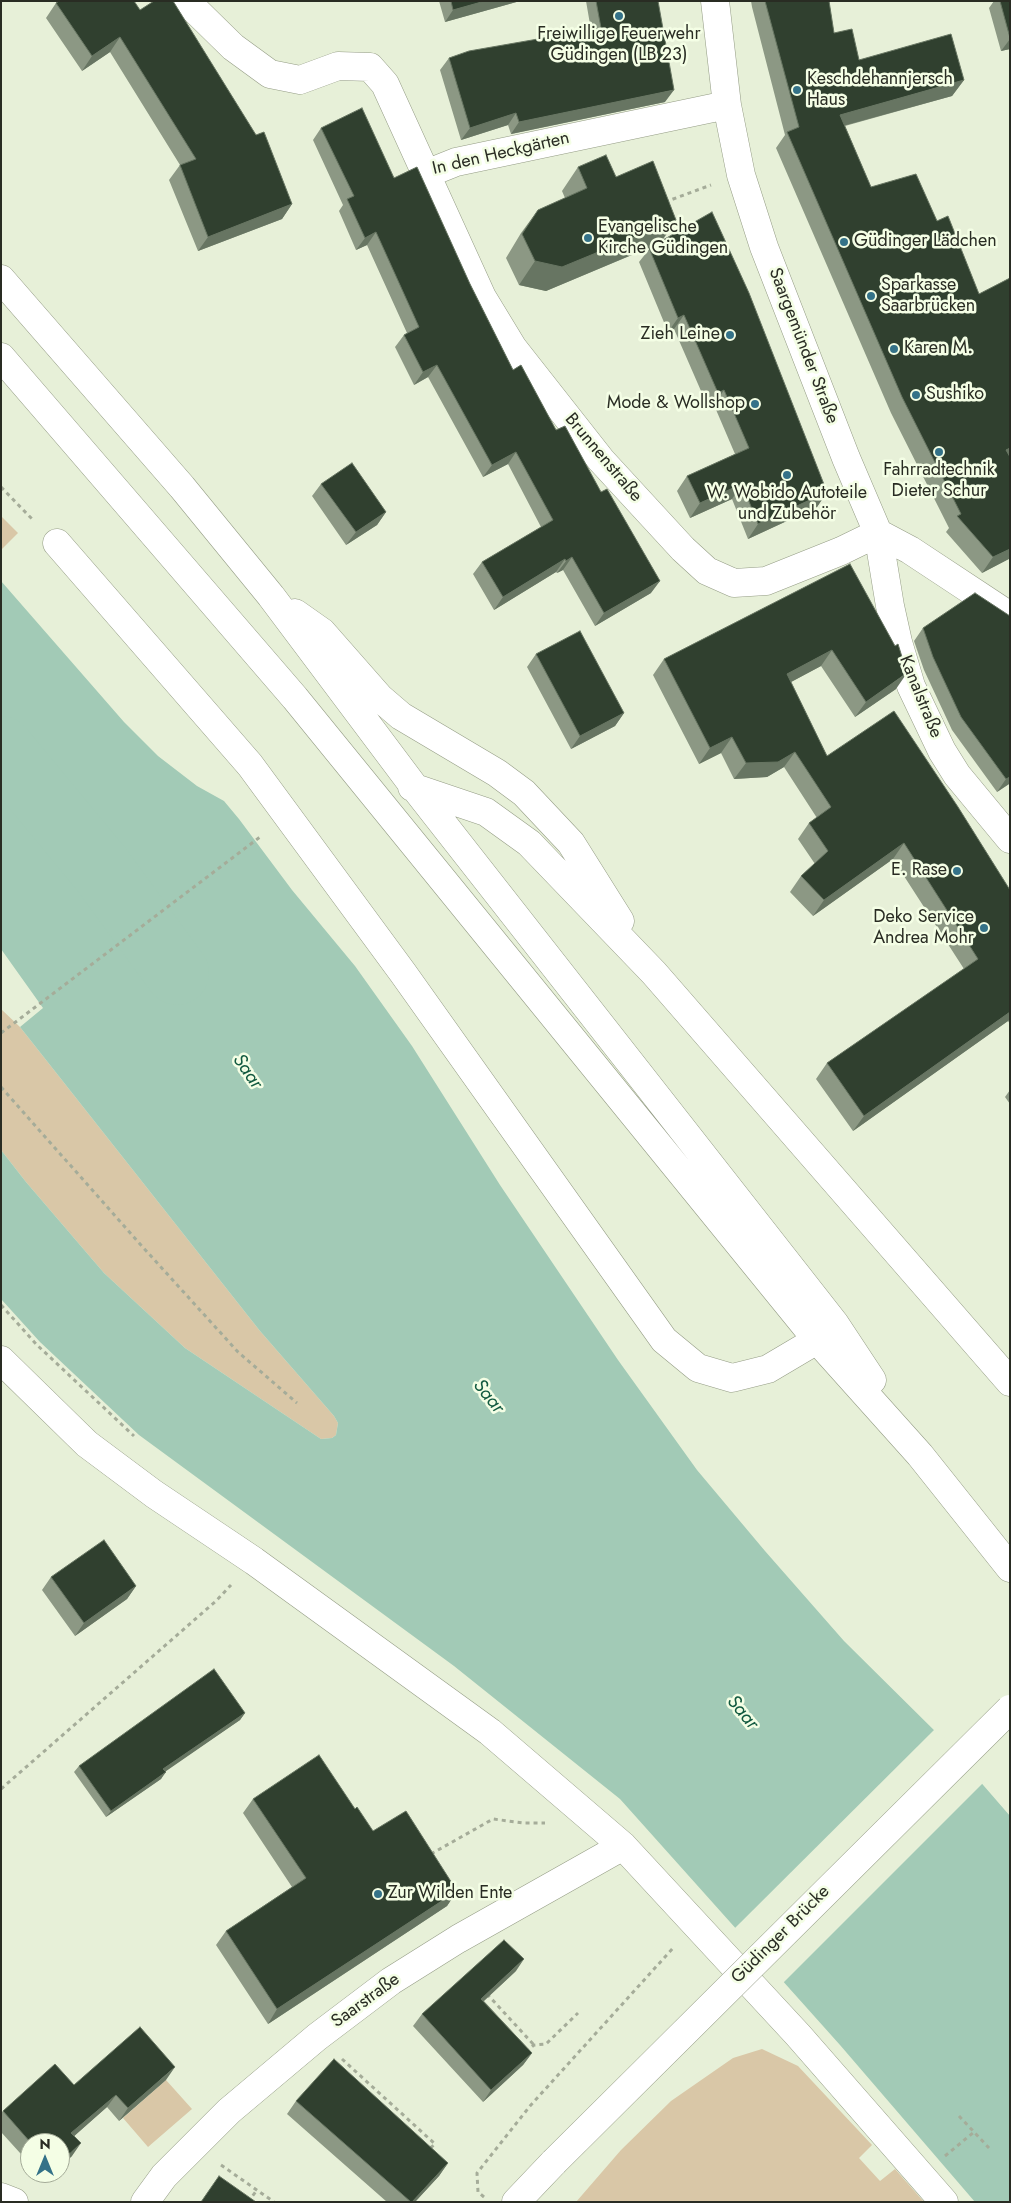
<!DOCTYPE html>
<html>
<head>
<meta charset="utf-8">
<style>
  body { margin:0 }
  #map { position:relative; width:1011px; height:2203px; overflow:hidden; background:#e7f0d8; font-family:Jost,sans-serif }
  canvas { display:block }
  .frame { position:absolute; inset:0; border:2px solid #292c23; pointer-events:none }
  .north { position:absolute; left:20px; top:2133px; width:50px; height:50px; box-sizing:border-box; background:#f4fee5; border:1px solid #a3aa97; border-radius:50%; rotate:0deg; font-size:14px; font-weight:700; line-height:20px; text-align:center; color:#292c23 }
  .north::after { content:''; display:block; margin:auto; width:18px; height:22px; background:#347288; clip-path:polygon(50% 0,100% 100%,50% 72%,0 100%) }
</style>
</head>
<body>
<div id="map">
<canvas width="1011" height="2203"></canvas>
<div class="frame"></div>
<div class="north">N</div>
</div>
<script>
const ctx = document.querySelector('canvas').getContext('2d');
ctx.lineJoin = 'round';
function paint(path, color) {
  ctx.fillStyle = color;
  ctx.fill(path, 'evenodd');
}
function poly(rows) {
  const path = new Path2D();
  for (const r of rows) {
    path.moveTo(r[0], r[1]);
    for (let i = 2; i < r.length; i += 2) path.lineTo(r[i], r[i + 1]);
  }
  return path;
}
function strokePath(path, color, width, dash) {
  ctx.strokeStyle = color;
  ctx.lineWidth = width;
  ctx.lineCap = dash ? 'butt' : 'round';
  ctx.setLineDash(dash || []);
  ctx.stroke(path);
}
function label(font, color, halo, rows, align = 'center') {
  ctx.font = font + ' Jost,sans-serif';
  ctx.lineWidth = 5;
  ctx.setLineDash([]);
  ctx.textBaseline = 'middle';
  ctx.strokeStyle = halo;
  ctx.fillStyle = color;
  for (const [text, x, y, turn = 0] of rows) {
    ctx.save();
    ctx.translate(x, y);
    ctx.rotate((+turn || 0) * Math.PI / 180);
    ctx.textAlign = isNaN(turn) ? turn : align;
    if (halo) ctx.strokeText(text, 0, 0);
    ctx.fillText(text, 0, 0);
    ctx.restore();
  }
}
paint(poly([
  [1,516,18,533,1,550],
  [1,1009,20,1027,260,1331,334,1416,338,1423,336,1435,332,1438,321,1439,185,1348,104,1273,26,1182,1,1150],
  [762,2049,798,2066,872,2145,859,2158,880,2181,895,2169,924,2202,576,2202,621,2150,671,2101,733,2058],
  [166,2080,192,2109,148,2147,123,2118]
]), '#d9c7a7');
paint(poly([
  [1,581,124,722,158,756,197,786,224,801,239,819,292,890,355,966,412,1046,500,1185,618,1360,697,1470,765,1551,844,1641,945,1741,1010,1816,1010,2202,975,2202,840,2045,620,1799,454,1666,139,1435,40,1342,1,1299,1,1150,26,1182,104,1273,185,1348,321,1439,332,1438,336,1435,338,1423,334,1416,260,1331,20,1027,43,1008,1,949],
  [103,870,113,873,131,898,121,904,104,881]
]), '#a2cab6');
paint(poly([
  [936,1728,984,1782,782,1984,734,1929]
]), '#e7f0d8');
strokePath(poly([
  [1,748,102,870,177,973]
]), '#a2cab6', 64);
const minor = poly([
  [186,1,233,47,270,74,300,80,338,66,370,67,385,84,482,297,513,348,601,460,683,549,707,571,734,583,766,581,841,551,878,533],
  [715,1,727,105,741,175,764,247,846,458,878,533,890,606,898,642,911,686,942,751,957,775,1010,839],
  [426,174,456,162,727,105],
  [878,533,910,550,1010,616],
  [57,543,250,765,403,973,664,1340,698,1368,732,1378,768,1369,817,1340],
  [1,1360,87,1444,154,1494,254,1561,490,1732,623,1846,798,2035,944,2202],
  [1,2197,14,2202],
  [145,2202,164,2176,229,2111,317,2037,391,1981,458,1939,623,1846]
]);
const major = poly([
  [1,279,182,487,271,596,415,788,835,1324,872,1380],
  [1,357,295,698,817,1340,920,1455,1010,1568],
  [295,613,322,632,380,698,401,716,497,773,524,793,571,843,620,921],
  [412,787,486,812,529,843,654,973,1010,1382],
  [516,2202,554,2162]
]);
strokePath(minor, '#949c85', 29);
strokePath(major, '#949c85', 29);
strokePath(poly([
  [665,202,711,185],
  [1,487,34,521],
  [1,1033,260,837],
  [1,1087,140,1244,238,1352,297,1403],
  [1,1305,37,1345,134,1436],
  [1,1789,216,1601,231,1585],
  [431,1854,493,1819,524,1823,545,1823],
  [487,1994,534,2045],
  [526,2052,534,2045,546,2044,578,2013],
  [342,2059,435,2144,429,2149],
  [959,2116,989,2148],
  [945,2156,974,2132],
  [221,2165,274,2202],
  [484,2197,478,2192,477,2173,530,2106,674,1947],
  [248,2202,257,2190]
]), '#a5ac99', 3, [4, 4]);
strokePath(minor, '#fff', 28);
strokePath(major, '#fff', 28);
const majorBridge = poly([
  [554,2162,1010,1709]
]);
strokePath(majorBridge, '#949c85', 29, []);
strokePath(majorBridge, '#fff', 28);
paint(poly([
  [439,1,520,1,445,22],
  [586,1,658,1,665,102,511,134,508,125,461,140,440,70,449,58,591,30],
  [751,1,829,1,834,33,859,60,964,80,952,96,845,126,871,187,937,221,979,294,1010,278,1010,558,982,573,946,532,949,528,891,413,776,148,785,135,752,7],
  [994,1,1010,1,1010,49,1001,51,989,8],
  [56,3,140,10,292,204,282,219,198,251,169,180,180,165,110,52,82,71,46,18],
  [321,128,394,178,470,284,513,370,556,430,651,593,595,626,563,570,557,573,556,572,494,610,473,574,482,562,541,527,508,464,483,477,428,377,414,385,395,347,404,335,407,333,367,245,356,250,339,211,343,205,313,140],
  [578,167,616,177,676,220,662,241,827,492,817,507,748,539,732,499,690,518,677,491,687,476,735,454,714,405,708,407,674,329,668,332,639,262,651,247,546,291,519,285,506,258,521,233,538,210,565,198,562,191],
  [321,484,386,512,377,525,346,545,312,496],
  [850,564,896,689,855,717,821,666,791,682,827,756,1010,890,1010,1024,1008,1021,853,1131,816,1079,827,1063,964,969,893,859,813,916,790,892,801,876,815,864,798,839,809,823,817,818,784,767,767,777,734,779,721,753,699,764,653,675,664,659],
  [1010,616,1010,785,1009,784,997,792,952,730,924,670,914,641,923,628],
  [536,654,624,713,615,726,571,749,527,667],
  [1010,1090,1010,1104,1005,1097],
  [51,1577,136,1586,127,1599,75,1636,42,1590],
  [245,1713,240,1720,165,1771,161,1779,106,1817,74,1772,79,1766],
  [253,1799,355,1809,373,1831,457,1891,447,1906,268,2024,216,1945,226,1931,292,1887,243,1813],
  [516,1971,484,2001,532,2053,523,2065,483,2102,413,2026,422,2014],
  [166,2080,119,2121,107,2107,74,2136,72,2156,60,2167,60,2143,30,2143,30,2164,1,2132,1,2113,3,2111,74,2085],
  [296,2101,448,2163,439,2176,415,2202,387,2202,287,2114],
  [44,2173,54,2173,49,2178]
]), '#8c9884');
paint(poly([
  [485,1,520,1,445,22,453,10],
  [120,37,110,52,82,71,92,56],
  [1010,39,1010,49,1001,51],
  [964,80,952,96,828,130,840,115],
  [674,90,665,102,511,134,519,122],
  [516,113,508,125,461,140,470,128],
  [292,204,282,219,198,251,208,237],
  [676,220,660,243,546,291,519,285,535,261],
  [376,232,367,245,356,250,365,238],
  [684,315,674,329,668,332,678,318],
  [437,365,428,377,414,385,423,372],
  [724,390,714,405,708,407,718,393],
  [1010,448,1010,459,1006,450],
  [516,452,508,464,483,477,492,465],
  [742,484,732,499,690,518,700,503],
  [827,492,817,507,748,539,758,524],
  [386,512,377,525,346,545,356,532],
  [1010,549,1010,558,1009,559,982,573,993,557],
  [572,557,563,570,557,573,566,561],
  [565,559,556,572,494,610,503,597],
  [660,581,651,593,595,626,604,613],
  [832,650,821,666,776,690,787,674],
  [907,673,896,689,855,717,866,702],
  [624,713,615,726,571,749,580,736],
  [732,737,721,753,699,764,710,748],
  [795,752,784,767,767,777,734,779,746,763],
  [1010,777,1010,783,1009,784,997,792,1006,779],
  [904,843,893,859,813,916,824,900],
  [1010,1012,1010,1019,1008,1021,853,1131,864,1116],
  [136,1586,127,1599,75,1636,84,1623],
  [245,1713,240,1720,159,1776,163,1769],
  [166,1772,161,1779,106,1817,111,1811],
  [457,1891,447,1906,268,2024,277,2009],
  [524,1959,516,1971,473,2011,481,1999],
  [532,2053,523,2065,483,2102,491,2090],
  [175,2067,166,2080,119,2121,128,2108],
  [116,2095,107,2107,63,2146,71,2133],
  [81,2143,72,2156,60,2167,60,2163],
  [448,2163,439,2176,415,2202,412,2202]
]), '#677562');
const building = poly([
  [59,1,134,1,140,10,154,1,173,1,256,135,264,132,292,204,208,237,180,165,196,159,120,37,92,56,56,3,59,1],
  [451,1,485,1,453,10,451,1],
  [596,1,658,1,674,90,519,122,516,113,470,128,449,58,469,51,601,28,596,1],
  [765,1,829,1,834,33,852,29,859,60,951,34,964,80,840,115,871,187,916,174,937,221,948,216,979,294,1010,278,1010,448,1006,450,1010,457,1010,549,993,557,957,516,961,514,902,397,787,132,799,127,765,1],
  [1000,1,1010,1,1010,38,1000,1],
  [362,108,394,178,417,167,470,284,513,370,521,365,556,430,565,426,601,492,607,489,660,581,604,613,572,557,566,561,565,559,503,597,482,562,553,520,516,452,492,465,437,365,423,372,404,335,419,327,376,232,365,238,347,199,354,196,321,128,362,108],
  [606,155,616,177,653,161,676,220,562,267,535,261,522,234,538,210,587,188,578,167,606,155],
  [712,212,749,293,827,492,758,524,742,484,700,503,687,476,749,448,724,390,718,393,684,315,678,318,649,248,712,212],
  [352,463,386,512,356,532,321,484,352,463],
  [850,564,895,646,898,644,907,673,866,702,832,650,787,674,827,756,894,711,958,807,1010,890,1010,1012,864,1116,827,1063,978,959,904,843,824,900,801,876,828,851,809,823,831,807,795,752,778,762,746,763,732,737,710,748,664,659,850,564],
  [975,593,1010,616,1010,777,1006,779,961,717,933,657,923,628,975,593],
  [580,631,624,713,580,736,536,654,580,631],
  [104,1540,136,1586,84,1623,51,1577,104,1540],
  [214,1669,245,1713,163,1769,166,1772,111,1811,79,1766,214,1669],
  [319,1755,355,1809,357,1807,373,1831,406,1811,457,1891,277,2009,226,1931,306,1878,253,1799,319,1755],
  [504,1940,524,1959,481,1999,532,2053,491,2090,422,2014,504,1940],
  [140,2027,175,2067,128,2108,116,2095,71,2133,81,2143,60,2163,60,2143,31,2143,3,2111,55,2064,74,2085,140,2027],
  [334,2059,448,2163,412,2202,411,2202,296,2101,334,2059],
  [219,2176,256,2202,201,2202,219,2176]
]);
paint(building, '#30402f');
strokePath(building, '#677562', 1);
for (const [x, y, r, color] of [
  [619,16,5,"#347288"],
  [797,90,5,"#347288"],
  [588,238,5,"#347288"],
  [844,242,5,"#347288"],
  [871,296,5,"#347288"],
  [730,335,5,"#347288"],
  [894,349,5,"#347288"],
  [916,395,5,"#347288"],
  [755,404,5,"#347288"],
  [939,452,5,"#347288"],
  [787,475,5,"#347288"],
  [957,871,5,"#347288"],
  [984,928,5,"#347288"],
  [378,1894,5,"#347288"]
]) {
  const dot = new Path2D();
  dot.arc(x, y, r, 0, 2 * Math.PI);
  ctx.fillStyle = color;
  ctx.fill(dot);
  strokePath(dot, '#f4fee5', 2);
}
label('18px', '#292c23', '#f4fee5', [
  ["Freiwillige Feuerwehr",619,35,"center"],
  ["Güdingen (LB 23)",619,56,"center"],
  ["Keschdehannjersch",807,80],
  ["Haus",807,101],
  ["Evangelische",598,228],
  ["Kirche Güdingen",598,249],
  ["Güdinger Lädchen",854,242],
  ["Sparkasse",881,286],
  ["Saarbrücken",881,307],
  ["Zieh Leine",720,335,"right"],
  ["Karen M.",904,349],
  ["Sushiko",926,395],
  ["Mode & Wollshop",745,404,"right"],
  ["Fahrradtechnik",939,471,"center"],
  ["Dieter Schur",939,492,"center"],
  ["W. Wobido Autoteile",787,494,"center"],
  ["und Zubehör",787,515,"center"],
  ["E. Rase",947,871,"right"],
  ["Deko Service",974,918,"right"],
  ["Andrea Mohr",974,939,"right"],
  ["Zur Wilden Ente",388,1894]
], 'left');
label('18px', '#292c23', '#f4fee5', [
  ["In den Heckgärten",501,154,-13],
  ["Saargemünder Straße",803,346,69],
  ["Brunnenstraße",603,458,50],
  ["Kanalstraße",920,697,68],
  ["Güdinger Brücke",781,1935,-45],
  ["Saarstraße",366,2001,-36]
]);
label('italic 19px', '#125a40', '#f4fee5', [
  ["Saar",247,1072,55],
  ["Saar",488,1397,51],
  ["Saar",742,1713,50]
]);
</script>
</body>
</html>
